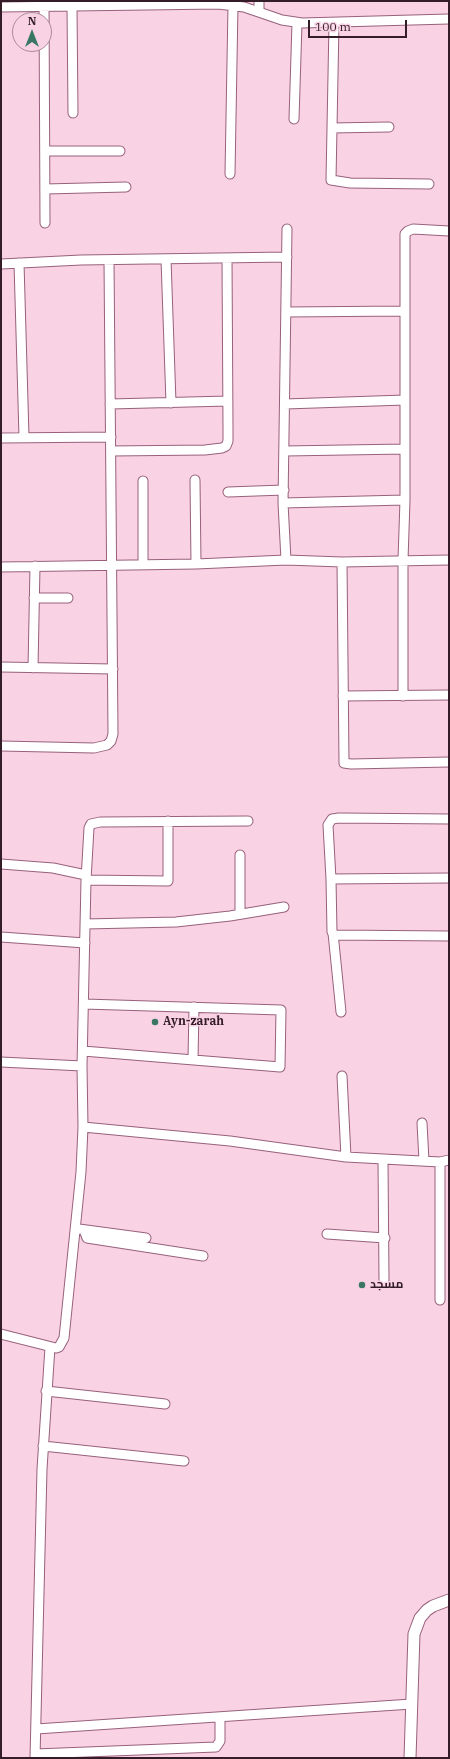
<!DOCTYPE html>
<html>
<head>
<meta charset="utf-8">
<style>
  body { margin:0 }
  #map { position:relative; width:450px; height:1759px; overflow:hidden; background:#f9d2e4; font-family:"IBM Plex Serif",serif }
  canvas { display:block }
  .frame { position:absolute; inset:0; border:2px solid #341d28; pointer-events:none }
  .north { position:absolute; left:12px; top:12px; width:40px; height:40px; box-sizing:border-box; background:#f9d2e4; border:1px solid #aa8a99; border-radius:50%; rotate:0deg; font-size:11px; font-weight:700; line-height:16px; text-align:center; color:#341d28 }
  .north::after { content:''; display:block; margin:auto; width:14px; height:18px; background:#3a7762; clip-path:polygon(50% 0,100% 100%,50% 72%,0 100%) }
  .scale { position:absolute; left:308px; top:20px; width:99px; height:18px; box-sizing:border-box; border:2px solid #341d28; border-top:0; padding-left:5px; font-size:12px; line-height:14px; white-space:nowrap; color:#341d28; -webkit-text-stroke:3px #f9d2e4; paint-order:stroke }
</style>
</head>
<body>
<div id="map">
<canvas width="450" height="1759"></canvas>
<div class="frame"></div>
<div class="north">N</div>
<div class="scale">100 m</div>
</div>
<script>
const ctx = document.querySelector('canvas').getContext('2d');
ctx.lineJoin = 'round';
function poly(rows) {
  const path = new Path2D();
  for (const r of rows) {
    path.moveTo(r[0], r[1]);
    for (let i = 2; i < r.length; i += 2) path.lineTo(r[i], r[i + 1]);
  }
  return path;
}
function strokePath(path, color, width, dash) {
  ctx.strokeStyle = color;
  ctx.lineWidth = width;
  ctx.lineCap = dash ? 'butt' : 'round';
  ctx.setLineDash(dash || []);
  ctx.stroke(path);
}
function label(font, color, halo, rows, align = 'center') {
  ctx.font = font + ' "IBM Plex Serif",Cairo,serif';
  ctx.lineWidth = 3;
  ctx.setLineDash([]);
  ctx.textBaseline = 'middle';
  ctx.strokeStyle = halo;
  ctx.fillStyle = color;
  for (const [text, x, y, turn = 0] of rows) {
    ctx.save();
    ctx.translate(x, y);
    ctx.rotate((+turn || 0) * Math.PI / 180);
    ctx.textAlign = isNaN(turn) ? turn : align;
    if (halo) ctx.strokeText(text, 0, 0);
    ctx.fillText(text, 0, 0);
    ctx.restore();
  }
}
const minor = poly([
  [44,1,45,223],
  [1,7,218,4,244,7,282,20,302,23,449,19],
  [72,7,73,113],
  [259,11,259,1],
  [334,23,331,180,350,183,429,184],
  [294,119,297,23],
  [332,128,389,127],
  [45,151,120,151],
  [230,174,233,5],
  [45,189,126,187],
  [166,259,171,403],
  [19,263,24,437],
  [1,264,81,260,287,257],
  [286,312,405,311],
  [110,404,228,401],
  [285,404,405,400],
  [1,438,111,437],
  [111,451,205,450,222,448,226,446,228,441,228,429,227,258],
  [285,451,405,449],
  [195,480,196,564],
  [143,481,143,565],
  [228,492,284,490],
  [283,503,405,500],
  [286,560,283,503,287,229],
  [342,562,344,763,351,764,449,762],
  [1,567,196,564,286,560,342,562,449,560],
  [34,598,68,598],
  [1,667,113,669],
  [33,668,35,566],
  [343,696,449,695],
  [403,696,403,560,405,500,405,234,408,231,413,229,449,231],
  [1,746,94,748,107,745,111,741,113,734,109,260],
  [449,819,339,818,332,819,328,825,331,879,449,878],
  [240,855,240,914],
  [1,864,53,868,86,875],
  [331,879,332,932,334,935,449,936],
  [86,880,168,881,168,821],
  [85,924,176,922,230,916,284,907],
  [333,933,341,1012],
  [1,937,85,943],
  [83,1051,280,1067,281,1010,84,1004],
  [193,1060,194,1007],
  [1,1062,82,1066],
  [342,1076,346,1157],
  [422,1123,424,1161],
  [83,1127,230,1141,346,1157,440,1162,449,1160],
  [383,1160,384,1280],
  [79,1229,146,1238],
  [84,1230,87,1238,203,1256],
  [327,1234,385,1238],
  [440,1300,440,1162],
  [1,1334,56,1348,59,1347,64,1338,81,1172,83,1127,82,1066,86,880,89,828,91,824,100,822,248,821],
  [46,1391,165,1404],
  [43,1446,184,1461],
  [36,1729,412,1704],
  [35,1754,216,1747,220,1741,220,1717],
  [35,1758,42,1469,50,1347]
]);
const major = poly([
  [410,1758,414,1634,420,1618,427,1610,433,1606,449,1600]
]);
strokePath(minor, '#98607c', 11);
strokePath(major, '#98607c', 13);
strokePath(minor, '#fff', 9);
strokePath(major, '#fff', 11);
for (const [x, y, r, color] of [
  [155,1022,4,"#3a7762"],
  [362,1285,4,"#3a7762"]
]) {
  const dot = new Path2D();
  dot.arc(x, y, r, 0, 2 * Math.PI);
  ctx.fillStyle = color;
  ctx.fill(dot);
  strokePath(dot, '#f9d2e4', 1.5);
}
label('bold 12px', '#341d28', '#f9d2e4', [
  ["Ayn-zarah",163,1022],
  ["مسجد",370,1285]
], 'left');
</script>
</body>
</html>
